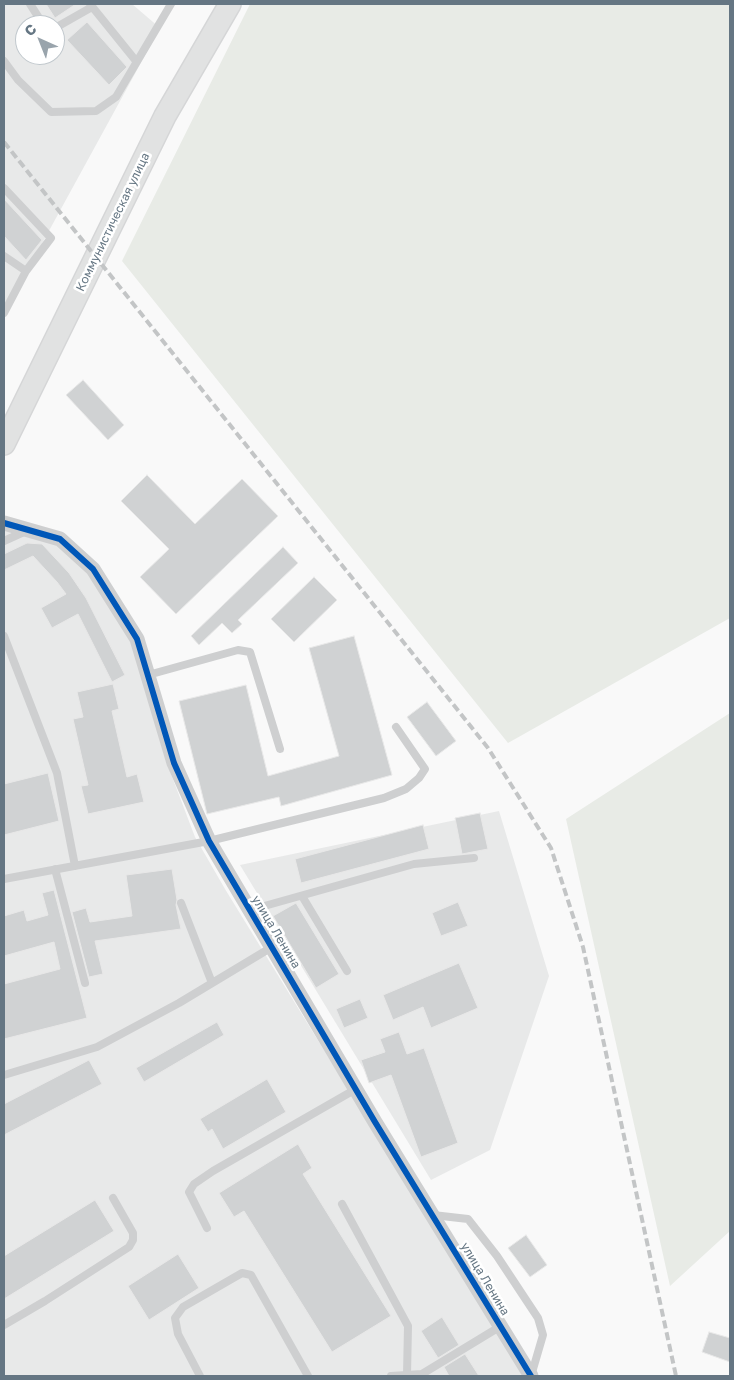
<!DOCTYPE html>
<html>
<head>
<meta charset="utf-8">
<style>
  body { margin:0 }
  #map { position:relative; width:734px; height:1380px; overflow:hidden; background:#f9f9f9; font-family:"Golos Text",sans-serif }
  canvas { display:block }
  .frame { position:absolute; inset:0; border:5px solid #657683; pointer-events:none }
  .north { position:absolute; left:15px; top:15px; width:50px; height:50px; box-sizing:border-box; background:#fff; border:1px solid #c1c8cd; border-radius:50%; rotate:316deg; font-size:14px; font-weight:700; line-height:20px; text-align:center; color:#657683 }
  .north::after { content:''; display:block; margin:auto; width:18px; height:22px; background:#99a4ac; clip-path:polygon(50% 0,100% 100%,50% 72%,0 100%) }
</style>
</head>
<body>
<div id="map">
<canvas width="734" height="1380"></canvas>
<div class="frame"></div>
<div class="north">С</div>
</div>
<script>
const ctx = document.querySelector('canvas').getContext('2d');
ctx.lineJoin = 'round';
function paint(path, color) {
  ctx.fillStyle = color;
  ctx.fill(path, 'evenodd');
}
function poly(rows) {
  const path = new Path2D();
  for (const r of rows) {
    path.moveTo(r[0], r[1]);
    for (let i = 2; i < r.length; i += 2) path.lineTo(r[i], r[i + 1]);
  }
  return path;
}
function strokePath(path, color, width, dash) {
  ctx.strokeStyle = color;
  ctx.lineWidth = width;
  ctx.lineCap = dash ? 'butt' : 'round';
  ctx.setLineDash(dash || []);
  ctx.stroke(path);
}
function label(font, color, halo, rows, align = 'center') {
  ctx.font = font + ' "Golos Text",sans-serif';
  ctx.lineWidth = 5;
  ctx.setLineDash([]);
  ctx.textBaseline = 'middle';
  ctx.strokeStyle = halo;
  ctx.fillStyle = color;
  for (const [text, x, y, turn = 0] of rows) {
    ctx.save();
    ctx.translate(x, y);
    ctx.rotate((+turn || 0) * Math.PI / 180);
    ctx.textAlign = isNaN(turn) ? turn : align;
    if (halo) ctx.strokeText(text, 0, 0);
    ctx.fillText(text, 0, 0);
    ctx.restore();
  }
}
paint(poly([
  [4,4,132,4,160,28,4,313],
  [25,25,55,25,55,55,25,55],
  [4,530,57,544,88,570,131,640,166,761,195,837,225,889,524,1376,4,1376],
  [499,811,549,976,490,1150,431,1180,240,865]
]), '#e8e9e9');
paint(poly([
  [250,4,730,4,730,618,508,743,122,261],
  [730,713,730,1231,670,1286,566,819]
]), '#e8ebe6');
const building = poly([
  [46,4,76,4,55,18,46,4],
  [87,22,127,67,109,85,67,40,87,22],
  [4,199,42,240,26,260,4,236,4,199],
  [83,380,124,425,108,440,66,395,83,380],
  [147,475,195,524,242,479,278,516,176,614,140,577,169,549,121,501,147,475],
  [27,543,42,544,69,573,86,598,125,675,112,682,78,614,52,628,41,608,66,594,57,582,33,556,4,570,4,554,27,543],
  [283,547,298,563,238,620,242,624,232,633,222,623,199,645,191,636,283,547],
  [314,577,337,600,294,642,271,619,314,577],
  [354,636,392,775,281,806,279,797,207,814,179,701,246,685,268,776,339,756,309,648,354,636],
  [113,684,119,709,112,711,127,777,137,774,144,802,88,814,81,786,88,785,73,719,83,717,77,692,113,684],
  [427,702,456,741,436,756,407,717,427,702],
  [48,773,59,821,4,835,4,784,48,773],
  [480,813,488,849,462,854,455,818,480,813],
  [423,825,429,849,301,883,295,859,423,825],
  [172,869,177,900,176,905,181,929,95,941,103,974,89,977,72,912,86,908,90,922,132,916,126,875,172,869],
  [54,890,87,1018,4,1039,4,984,60,969,54,942,4,956,4,916,24,910,27,921,48,915,42,893,54,890],
  [458,902,468,926,441,936,432,913,458,902],
  [296,903,339,974,316,988,273,916,296,903],
  [459,963,478,1008,431,1028,423,1007,393,1020,383,995,459,963],
  [360,999,368,1018,344,1028,336,1009,360,999],
  [217,1022,224,1035,144,1082,136,1068,217,1022],
  [399,1032,407,1054,424,1048,458,1143,421,1157,391,1075,369,1083,361,1060,385,1052,380,1039,399,1032],
  [89,1060,102,1084,4,1135,4,1104,89,1060],
  [267,1079,286,1112,223,1149,212,1129,208,1132,200,1119,267,1079],
  [298,1144,312,1168,303,1174,391,1316,332,1352,244,1211,234,1217,219,1193,298,1144],
  [95,1200,114,1231,4,1299,4,1256,95,1200],
  [526,1235,547,1265,530,1277,508,1248,526,1235],
  [178,1254,199,1288,149,1320,128,1286,178,1254],
  [442,1317,459,1345,438,1358,421,1331,442,1317],
  [709,1332,730,1338,730,1362,702,1352,709,1332],
  [465,1354,479,1376,449,1376,444,1367,465,1354]
]);
paint(building, '#d0d2d3');
strokePath(building, '#e8e8e8', 1);
const secondary = poly([
  [4,444,165,116,230,4]
]);
strokePath(secondary, '#d5d6d7', 24);
strokePath(poly([
  [30,4,39,18,47,25],
  [90,4,136,61],
  [55,28,92,7],
  [4,61,18,80,51,112,96,111,116,97,171,4],
  [4,188,51,238,26,271,4,313],
  [4,256,26,271],
  [4,541,26,531],
  [4,636,57,773,75,866],
  [148,675,238,650,250,652,280,749],
  [55,869,85,983],
  [4,879,209,841,384,798,406,789,419,778,425,769,396,727],
  [302,896,347,971],
  [181,903,212,983],
  [250,910,414,864,474,858],
  [4,1075,97,1047,179,1003,272,947],
  [342,1204,408,1326,407,1375],
  [433,1215,468,1219,497,1256,538,1318,543,1335,531,1376],
  [207,1228,189,1192,194,1184,213,1171,356,1089],
  [4,1325,45,1301,129,1247,133,1240,133,1233,113,1198],
  [200,1376,178,1334,175,1318,183,1307,242,1273,251,1275,308,1376],
  [391,1376,422,1374,501,1326]
]), '#cecfd0', 8);
strokePath(poly([
  [4,523,60,539,93,569,137,639,174,763,209,841,375,1122,531,1376]
]), '#cecfd0', 15);
strokePath(secondary, '#e1e2e2', 21);
strokePath(poly([
  [4,142,488,748,551,848,583,947,676,1376]
]), '#c3c5c6', 4, [8, 4]);
strokePath(poly([
  [4,523,60,539,93,569,137,639,174,763,209,841,375,1122,531,1376]
]), '#0057b8', 6);
label('12px', '#657683', '#fff', [
  ["Коммунистическая улица",113,222,-64],
  ["улица Ленина",276,932,59],
  ["улица Ленина",485,1279,59]
]);
</script>
</body>
</html>
